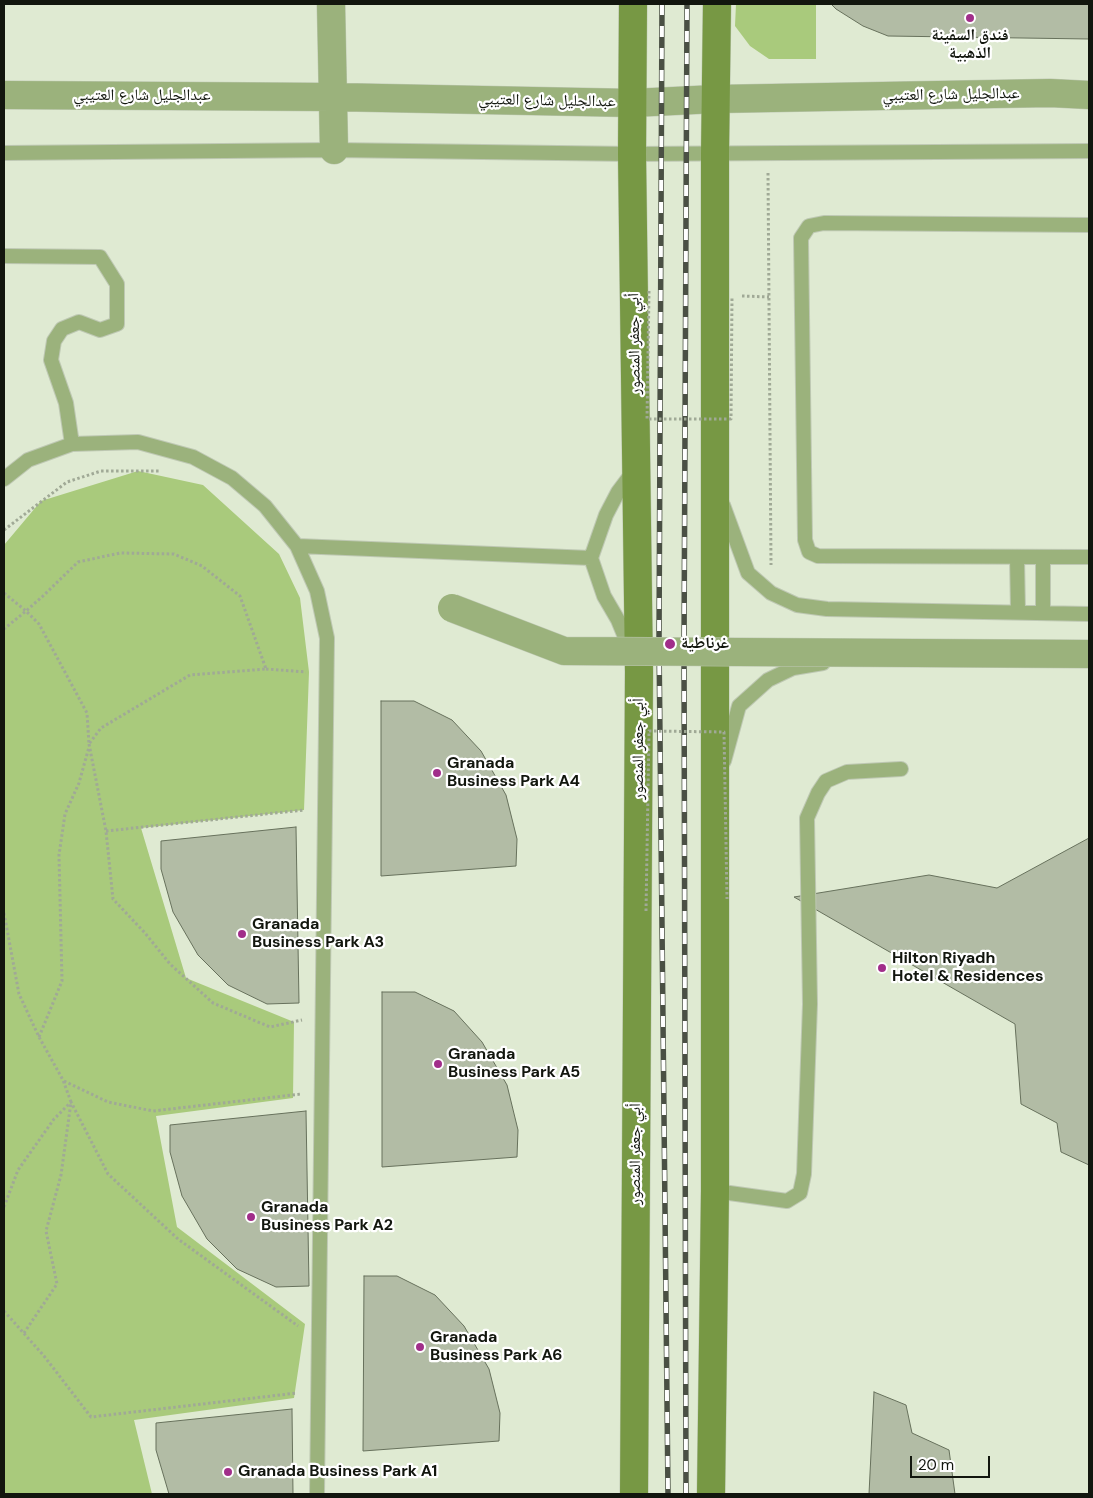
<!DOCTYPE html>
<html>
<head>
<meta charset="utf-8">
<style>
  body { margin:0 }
  #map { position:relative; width:1093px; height:1498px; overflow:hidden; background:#dfead2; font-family:"DM Sans",sans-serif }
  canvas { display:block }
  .frame { position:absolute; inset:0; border:5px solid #12160e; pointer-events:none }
  .scale { position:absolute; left:910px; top:1456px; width:80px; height:22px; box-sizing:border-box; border:2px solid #12160e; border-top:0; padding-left:6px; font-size:15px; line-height:18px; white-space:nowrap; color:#12160e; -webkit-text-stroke:4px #fff; paint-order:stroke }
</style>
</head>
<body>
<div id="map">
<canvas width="1093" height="1498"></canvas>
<div class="frame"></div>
<div class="scale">20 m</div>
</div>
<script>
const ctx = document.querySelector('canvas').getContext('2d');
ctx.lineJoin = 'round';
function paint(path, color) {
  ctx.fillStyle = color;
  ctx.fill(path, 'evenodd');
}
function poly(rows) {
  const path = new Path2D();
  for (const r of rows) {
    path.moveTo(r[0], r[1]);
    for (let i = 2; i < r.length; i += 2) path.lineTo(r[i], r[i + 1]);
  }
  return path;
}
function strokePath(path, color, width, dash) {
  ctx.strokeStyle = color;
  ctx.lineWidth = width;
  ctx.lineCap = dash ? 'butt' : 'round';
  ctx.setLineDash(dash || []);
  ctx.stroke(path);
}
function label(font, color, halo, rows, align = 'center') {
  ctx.font = font + ' "DM Sans","Noto Naskh Arabic",sans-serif';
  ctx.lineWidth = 4.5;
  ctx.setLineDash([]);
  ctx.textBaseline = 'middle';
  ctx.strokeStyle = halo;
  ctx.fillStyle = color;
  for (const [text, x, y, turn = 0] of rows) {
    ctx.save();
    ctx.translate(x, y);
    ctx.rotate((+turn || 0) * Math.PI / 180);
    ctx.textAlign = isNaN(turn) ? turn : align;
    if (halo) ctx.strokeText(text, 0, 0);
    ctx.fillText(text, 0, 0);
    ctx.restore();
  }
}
paint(poly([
  [736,4,816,4,816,59,769,59,750,46,735,26],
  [138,471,203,485,279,554,300,598,309,672,304,810,141,828,186,978,294,1022,293,1098,156,1116,177,1227,305,1324,294,1398,134,1420,152,1494,4,1494,4,545,41,501]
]), '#a9ca7c');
const building = poly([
  [831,4,1089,4,1089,39,888,36,863,26,836,9,831,4],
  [381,701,414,701,452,720,481,751,506,795,517,839,516,866,381,876,381,701],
  [296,827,299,1003,267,1004,228,985,198,955,173,912,161,869,161,841,296,827],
  [1089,838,1089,1165,1061,1152,1057,1123,1021,1104,1015,1024,794,897,929,875,997,888,1089,838],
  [382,992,415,992,454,1011,482,1042,507,1085,518,1130,517,1157,382,1167,382,992],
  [306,1111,309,1286,276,1287,237,1269,207,1239,182,1196,170,1152,170,1125,306,1111],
  [364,1276,397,1276,435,1295,464,1326,489,1369,500,1413,499,1441,363,1451,364,1276],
  [874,1392,906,1405,912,1433,949,1450,955,1494,869,1494,874,1392],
  [292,1409,293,1494,169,1494,156,1450,156,1423,292,1409]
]);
paint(building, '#b2bca5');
strokePath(building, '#67715c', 1);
const lane = poly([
  [4,153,334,150,632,154,1089,151],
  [1089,225,824,223,809,226,801,238,805,540,809,552,818,556,1089,557],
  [4,256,100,257,117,284,117,324,100,330,79,322,62,329,54,341,51,360,66,403,72,444],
  [4,479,28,460,72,444,138,442,193,457,232,478,265,506,297,546,317,591,327,638,317,1494],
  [723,505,748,573,771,593,797,605,827,609,1089,614],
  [297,546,591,558],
  [1017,557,1018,611],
  [1043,557,1043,612],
  [632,654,618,620,604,596,591,558,606,515,618,492,633,472],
  [724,761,739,706,768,680,793,668,823,663],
  [715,1191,787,1201,800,1193,804,1174,810,1004,807,818,818,793,826,781,847,772,901,769]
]);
const street = poly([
  [331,4,334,150],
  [4,95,332,97,632,103,716,99,1050,93,1089,95]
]);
const secondary = poly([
  [633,4,632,154,639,672,634,1494],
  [711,1494,715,1191,715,154,717,4]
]);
strokePath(lane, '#bec8b3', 16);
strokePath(street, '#bec8b3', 29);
strokePath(secondary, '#bec8b3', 29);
strokePath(poly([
  [768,173,771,565],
  [742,296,769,297],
  [4,530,67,482,101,471,160,471],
  [4,593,26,611,39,624,87,713,89,744,101,728,190,675,266,669,240,596,202,566,174,554,120,553,78,562,43,596,26,611,4,629],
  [266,669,306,672],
  [89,744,106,831,113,899,145,933,170,964,213,1003,270,1027,302,1020],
  [106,831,304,810],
  [4,913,19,994,39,1037,63,1080,71,1102,61,1175,46,1231,57,1284,24,1333],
  [39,1037,62,981,59,855,65,814,79,783,89,747],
  [64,1081,108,1102,153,1111,301,1094],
  [4,1207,18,1170,54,1119,71,1102,108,1174,178,1239,298,1326],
  [4,1311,44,1356,91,1417,297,1393]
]), '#a0a996', 3, [2.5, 2.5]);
strokePath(lane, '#9bb27c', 14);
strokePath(street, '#9bb27c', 28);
strokePath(secondary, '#779844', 28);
const rail = poly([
  [662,4,659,642,668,1494],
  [686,1494,684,647,687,4]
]);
strokePath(rail, '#4a5044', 5.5);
strokePath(rail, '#fff', 4, [11]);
const streetBridge = poly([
  [452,608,564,651,1089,654]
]);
strokePath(streetBridge, '#bec8b3', 29, []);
strokePath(poly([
  [649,291,647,419,731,419,732,296],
  [646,911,649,731,724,732,727,899]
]), '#a0a996', 3, [2.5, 2.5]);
strokePath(streetBridge, '#9bb27c', 28);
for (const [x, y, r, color] of [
  [970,18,5,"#a12e8a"],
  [670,644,6,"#a12e8a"],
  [437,773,5,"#a12e8a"],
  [242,934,5,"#a12e8a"],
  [882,968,5,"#a12e8a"],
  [438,1064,5,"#a12e8a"],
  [251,1217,5,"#a12e8a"],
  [420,1347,5,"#a12e8a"],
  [228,1472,5,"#a12e8a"]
]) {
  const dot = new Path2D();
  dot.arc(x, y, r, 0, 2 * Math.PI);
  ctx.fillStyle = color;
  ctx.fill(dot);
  strokePath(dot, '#fff', 2);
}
label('bold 16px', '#12160e', '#fff', [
  ["فندق السفينة",970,36,"center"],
  ["الذهبية",970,54,"center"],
  ["غرناطية",681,644],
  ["Granada",447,764],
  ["Business Park A4",447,782],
  ["Granada",252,925],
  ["Business Park A3",252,943],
  ["Hilton Riyadh",892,959],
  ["Hotel & Residences",892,977],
  ["Granada",448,1055],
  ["Business Park A5",448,1073],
  ["Granada",261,1208],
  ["Business Park A2",261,1226],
  ["Granada",430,1338],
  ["Business Park A6",430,1356],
  ["Granada Business Park A1",238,1472]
], 'left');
label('16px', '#12160e', '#fff', [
  ["عبدالجليل شارع العتيبي",951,95,-1],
  ["عبدالجليل شارع العتيبي",142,96],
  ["عبدالجليل شارع العتيبي",547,101,1],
  ["أبي جعفر المنصور",635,344,-91],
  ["أبي جعفر المنصور",639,749,-90],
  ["أبي جعفر المنصور",636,1154,-90]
]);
</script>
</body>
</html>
